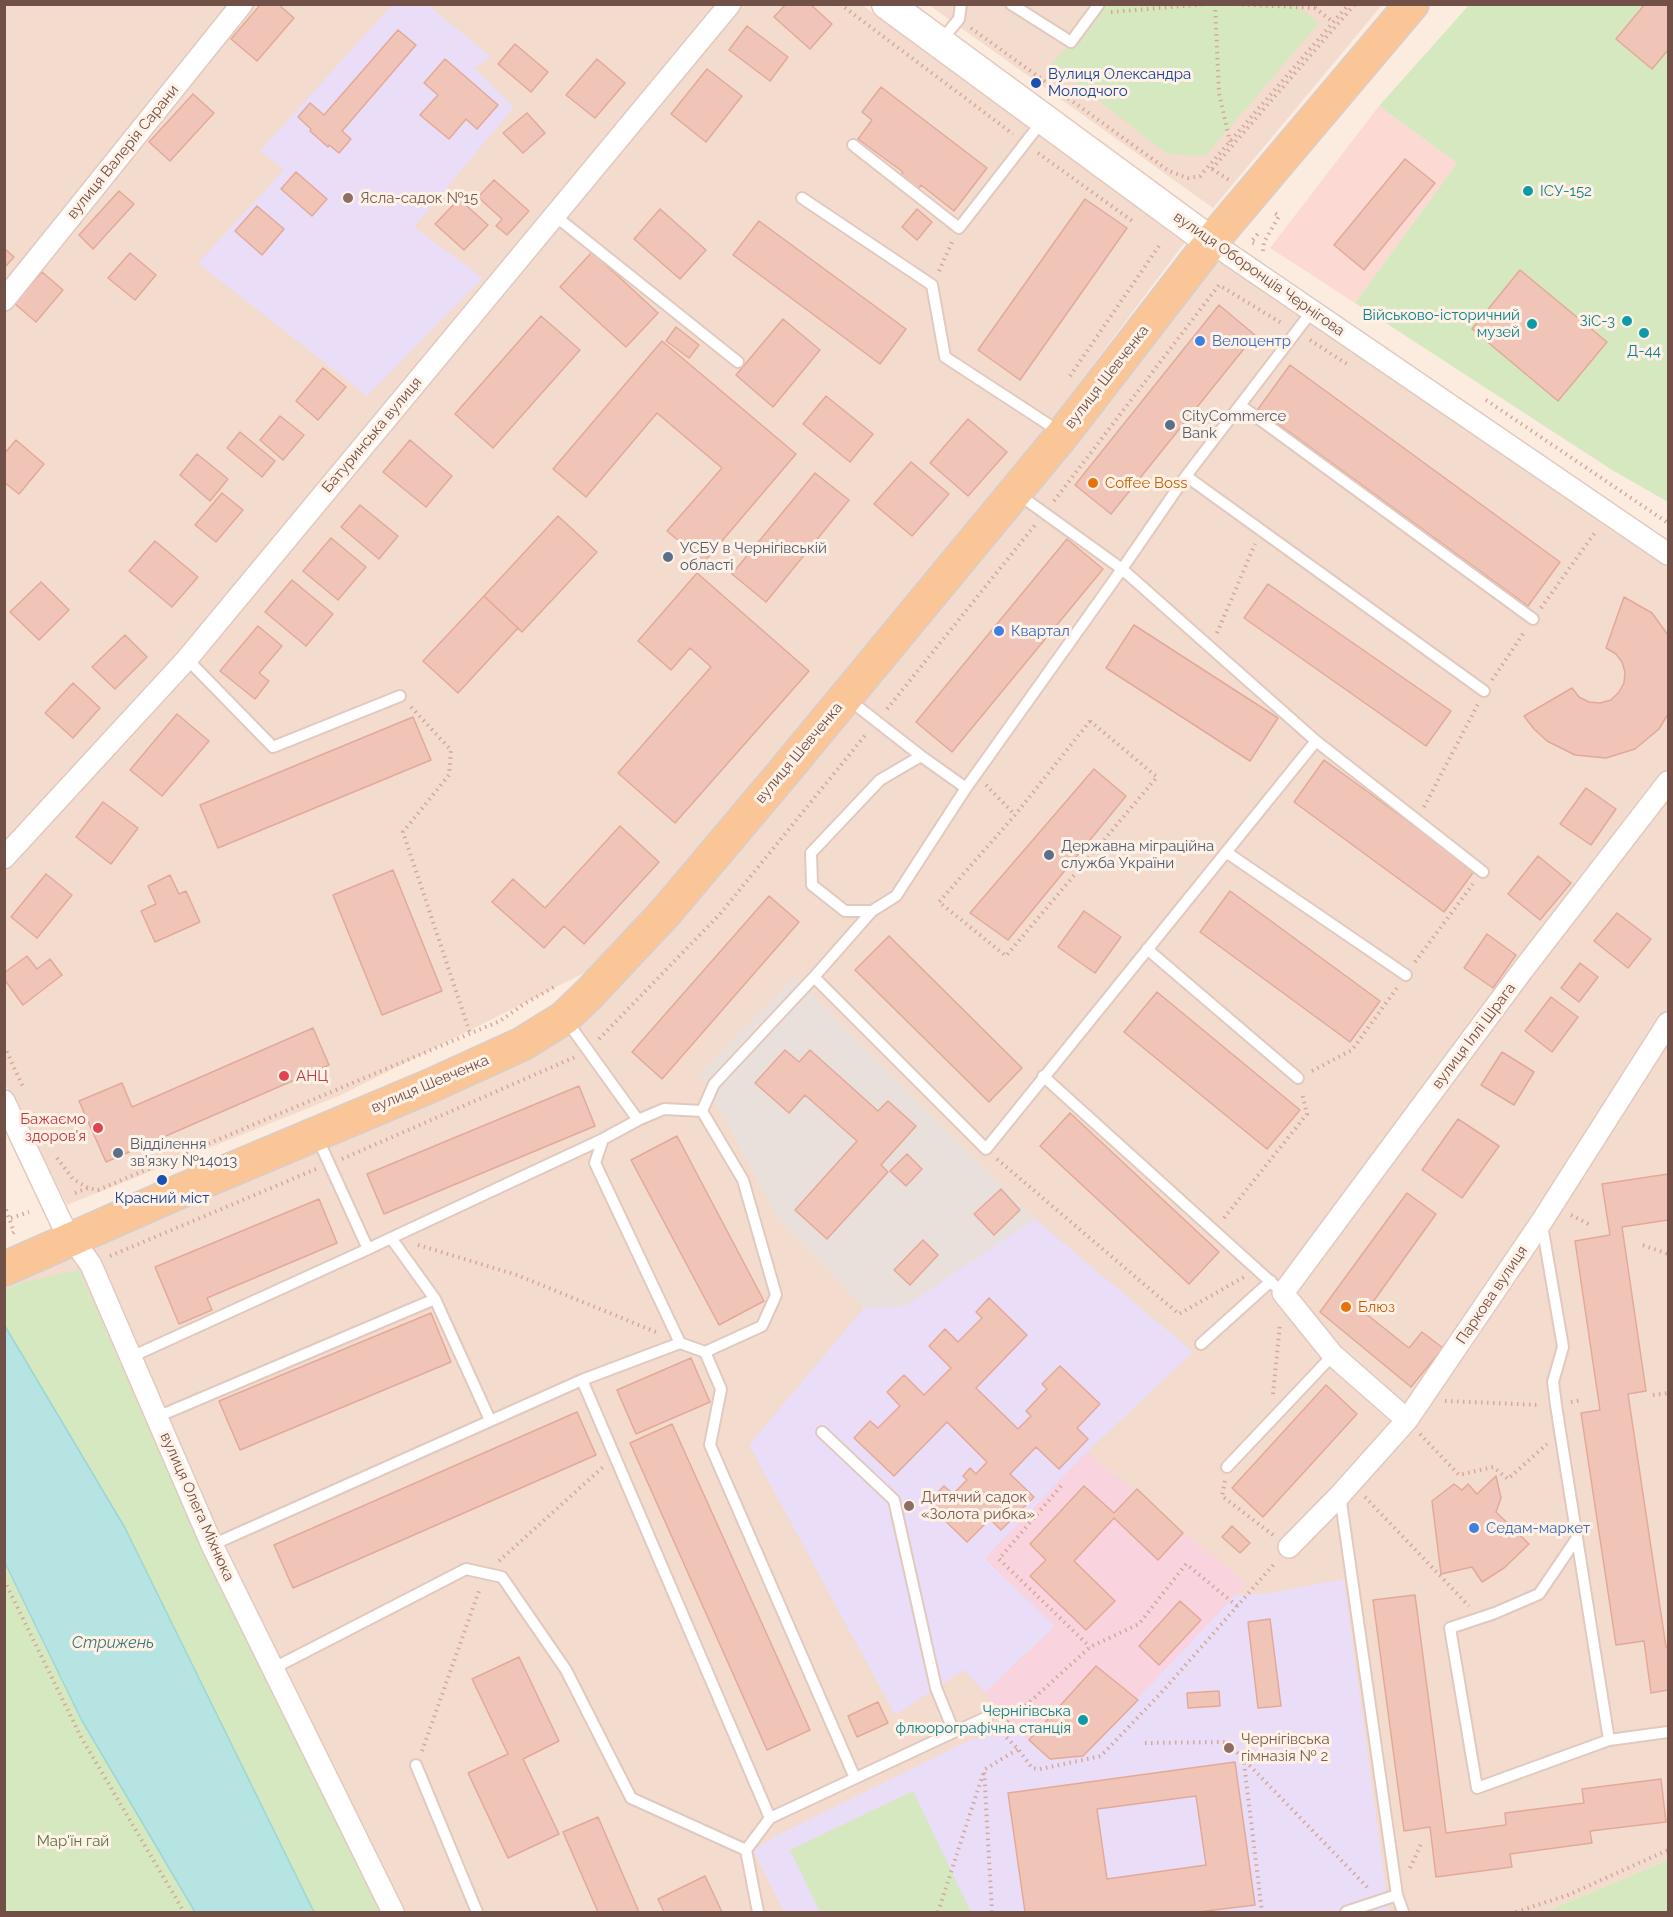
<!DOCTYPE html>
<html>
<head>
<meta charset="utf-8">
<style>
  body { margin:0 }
  #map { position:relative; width:1673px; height:1917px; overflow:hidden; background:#fcece0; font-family:Raleway,sans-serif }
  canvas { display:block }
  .frame { position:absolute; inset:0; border:6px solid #715048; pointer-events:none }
</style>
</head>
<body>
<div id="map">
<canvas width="1673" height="1917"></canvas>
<div class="frame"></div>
</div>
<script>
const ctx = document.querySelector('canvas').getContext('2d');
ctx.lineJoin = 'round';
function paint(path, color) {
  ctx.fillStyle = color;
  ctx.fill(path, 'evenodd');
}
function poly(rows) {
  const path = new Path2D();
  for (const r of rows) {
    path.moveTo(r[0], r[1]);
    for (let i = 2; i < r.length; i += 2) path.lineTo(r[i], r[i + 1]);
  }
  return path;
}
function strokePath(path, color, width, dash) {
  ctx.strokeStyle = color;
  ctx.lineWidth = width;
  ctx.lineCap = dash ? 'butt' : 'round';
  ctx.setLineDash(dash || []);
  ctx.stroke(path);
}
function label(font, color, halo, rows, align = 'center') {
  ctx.font = font + ' Raleway,sans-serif';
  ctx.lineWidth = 6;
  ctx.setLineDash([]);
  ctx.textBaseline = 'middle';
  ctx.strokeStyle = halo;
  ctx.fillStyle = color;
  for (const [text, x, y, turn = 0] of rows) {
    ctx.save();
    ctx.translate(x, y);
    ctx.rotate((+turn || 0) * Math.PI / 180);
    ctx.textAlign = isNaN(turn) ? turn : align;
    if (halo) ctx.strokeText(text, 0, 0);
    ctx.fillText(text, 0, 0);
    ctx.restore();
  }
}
paint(poly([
  [5,5,862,5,1185,242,939,571,598,966,341,1095,67,1205,5,1084],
  [929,5,1382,5,1213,208],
  [1212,258,1668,540,1668,1860,1544,1912,327,1912,217,1693,5,1312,4,1267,551,1030,697,892,770,816]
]), '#f3dcce');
paint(poly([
  [1379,106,1457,163,1355,303,1270,248]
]), '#fcd9d3');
paint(poly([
  [795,976,1035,1219,907,1305,864,1308,776,1216,700,1073]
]), '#eae0db');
paint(poly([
  [392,5,428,5,491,57,474,68,514,107,414,227,483,278,367,396,198,263,284,170,260,151],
  [1035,1219,1193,1352,1087,1452,985,1559,1055,1626,985,1693,964,1670,895,1715,749,1445,864,1308,907,1305],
  [1344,1579,1389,1912,784,1912,753,1850,778,1835,970,1740,995,1735,1011,1726,1029,1740,1083,1756,1235,1595,1271,1593]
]), '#e9ddf7');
paint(poly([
  [1087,1452,1246,1583,1083,1756,1050,1759,1028,1740,985,1693,1055,1626,985,1559]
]), '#f9d3de');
paint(poly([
  [1103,5,1296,5,1319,23,1205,156,1167,154,1052,64],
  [1469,5,1668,5,1668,502,1612,470,1355,303,1457,163,1379,106],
  [79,1270,209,1566,380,1912,314,1912,125,1528,5,1326,4,1290,24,1282],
  [4,1563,81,1720,195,1912,5,1912],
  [913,1791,971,1912,820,1912,790,1850],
  [1668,1860,1668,1912,1544,1912]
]), '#d6e8bf');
const water = poly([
  [5,1326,125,1528,314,1912,195,1912,81,1719,5,1563,5,1326]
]);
paint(water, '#b5e4e3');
strokePath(water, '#9bd6d5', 1.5);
const building = poly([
  [261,4,278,4,294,18,257,61,231,39,261,4],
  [786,4,810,4,832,24,810,49,774,17,786,4],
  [1645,4,1668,4,1668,50,1652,69,1616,39,1645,4],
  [747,26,788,57,770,81,729,50,747,26],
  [398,30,416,45,342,131,351,139,339,153,329,145,328,147,310,131,311,129,298,117,310,103,324,115,398,30],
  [515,44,548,72,531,92,498,64,515,44],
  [445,59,498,105,477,129,466,119,449,139,420,115,438,95,424,83,445,59],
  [597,59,625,83,595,118,566,95,597,59],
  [707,69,742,96,706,142,671,114,707,69],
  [881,87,987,168,954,211,921,185,916,192,898,178,903,172,858,139,872,120,862,112,881,87],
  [193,94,214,113,170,161,149,142,193,94],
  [527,113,545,133,523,153,503,133,527,113],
  [1405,159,1435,183,1364,270,1334,245,1405,159],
  [296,172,327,199,312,216,281,189,296,172],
  [494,180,529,211,507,235,496,226,502,219,478,197,494,180],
  [119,191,134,204,93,249,79,235,119,191],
  [459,199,488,225,464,250,435,224,459,199],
  [1085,199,1127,228,1020,380,978,350,1085,199],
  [257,206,284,229,262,255,235,231,257,206],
  [660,209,706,250,680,279,634,239,660,209],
  [917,209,932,222,917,240,902,227,917,209],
  [759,221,906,329,880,364,733,255,759,221],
  [4,248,14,257,4,268,4,248],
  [592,252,658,313,626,347,560,287,592,252],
  [130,253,156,275,135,300,108,278,130,253],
  [1520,270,1607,342,1558,401,1472,329,1520,270],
  [42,272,63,290,36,322,14,303,42,272],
  [1219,305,1255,335,1111,514,1075,485,1219,305],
  [541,316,580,350,493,448,455,414,541,316],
  [783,319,820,350,773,407,736,375,783,319],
  [676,327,699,345,689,358,666,341,676,327],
  [662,341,796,454,704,562,667,531,722,468,657,413,586,497,553,469,662,341],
  [1290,365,1560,562,1528,606,1258,409,1290,365],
  [323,368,346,387,318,420,296,401,323,368],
  [826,396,873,434,850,462,803,424,826,396],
  [280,416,304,435,283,460,260,440,280,416],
  [968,419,1007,452,968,496,930,463,968,419],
  [240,432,275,461,262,477,227,448,240,432],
  [16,440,44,464,19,494,4,482,4,454,16,440],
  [410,440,452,476,426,507,383,472,410,440],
  [197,454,228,479,210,501,180,475,197,454],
  [911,462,949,494,912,536,874,504,911,462],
  [815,473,849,500,766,602,732,574,815,473],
  [222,493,243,510,216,542,195,525,222,493],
  [360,505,398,536,379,559,341,527,360,505],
  [558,516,597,552,522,632,484,596,558,516],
  [331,538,366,567,338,600,303,571,331,538],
  [1067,539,1103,569,952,752,916,722,1067,539],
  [155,541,198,577,172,607,129,571,155,541],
  [697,573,809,671,675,823,618,773,711,667,690,648,671,670,638,641,697,573],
  [292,580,333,614,306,646,265,612,292,580],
  [41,582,69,610,39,640,10,612,41,582],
  [1268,584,1451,711,1426,746,1244,618,1268,584],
  [484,596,518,628,458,693,423,661,484,596],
  [1624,597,1652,613,1668,635,1668,714,1659,729,1635,749,1606,758,1575,755,1547,741,1534,729,1524,716,1572,688,1579,697,1589,702,1600,703,1611,700,1619,692,1624,683,1625,672,1622,662,1616,654,1606,648,1624,597],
  [1134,625,1278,718,1250,761,1106,668,1134,625],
  [258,626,282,646,259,673,269,681,255,699,220,671,258,626],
  [125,635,147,657,115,689,92,667,125,635],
  [73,683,100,708,73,738,45,713,73,683],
  [177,714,209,741,162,796,130,770,177,714],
  [413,717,431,760,218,848,200,805,413,717],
  [1324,760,1475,870,1444,912,1294,802,1324,760],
  [1094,769,1126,796,1008,940,970,913,1094,769],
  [1586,788,1616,809,1591,845,1560,824,1586,788],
  [103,802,138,828,111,864,76,837,103,802],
  [620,826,659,862,584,944,564,926,544,948,492,902,513,879,545,908,620,826],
  [1538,856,1571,883,1540,920,1508,894,1538,856],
  [393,870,442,991,382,1015,333,895,393,870],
  [46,874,72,895,37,938,11,917,46,874],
  [170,875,179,894,186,891,200,922,155,942,141,911,156,904,148,886,170,875],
  [1230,891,1380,1001,1350,1042,1200,932,1230,891],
  [769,896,799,922,662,1079,632,1052,769,896],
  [1084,911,1121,937,1095,973,1058,947,1084,911],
  [1617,913,1651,939,1628,968,1594,941,1617,913],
  [1487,934,1516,955,1493,988,1464,968,1487,934],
  [889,936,1022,1068,989,1102,855,970,889,936],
  [27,956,37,969,50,959,62,975,23,1005,4,979,4,973,27,956],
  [1580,963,1598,977,1579,1002,1561,988,1580,963],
  [1157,992,1300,1110,1267,1149,1124,1032,1157,992],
  [1551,997,1578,1017,1552,1052,1525,1031,1551,997],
  [313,1028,329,1065,106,1162,79,1101,122,1083,132,1107,313,1028],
  [785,1050,799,1062,810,1050,878,1111,888,1101,916,1126,881,1165,888,1172,827,1239,795,1210,857,1141,805,1095,789,1113,755,1083,785,1050],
  [1502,1052,1534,1072,1514,1105,1481,1085,1502,1052],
  [579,1086,595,1126,384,1214,367,1174,579,1086],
  [1070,1113,1219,1252,1189,1284,1040,1146,1070,1113],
  [1458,1119,1499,1146,1462,1198,1422,1170,1458,1119],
  [677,1136,764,1301,719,1325,631,1160,677,1136],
  [907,1154,922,1169,906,1186,890,1171,907,1154],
  [1668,1174,1668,1220,1622,1227,1646,1391,1628,1394,1666,1647,1668,1647,1668,1690,1651,1693,1644,1641,1616,1645,1581,1413,1600,1410,1575,1241,1610,1235,1602,1184,1668,1174],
  [1001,1189,1020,1210,994,1235,974,1214,1001,1189],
  [1407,1193,1436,1214,1365,1313,1409,1348,1422,1332,1443,1348,1411,1387,1320,1312,1407,1193],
  [319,1199,337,1243,207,1298,212,1310,179,1324,155,1267,319,1199],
  [923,1240,938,1255,910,1285,894,1270,923,1240],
  [989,1298,1027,1335,976,1388,1018,1429,1031,1416,1026,1411,1047,1389,1042,1384,1060,1366,1100,1404,1077,1428,1088,1439,1059,1469,1036,1447,1010,1474,1034,1497,1001,1530,990,1519,967,1542,927,1503,944,1486,953,1494,967,1480,963,1476,970,1468,976,1474,987,1462,947,1422,894,1476,854,1438,870,1421,878,1428,900,1406,887,1392,904,1375,924,1395,951,1368,929,1346,945,1329,958,1342,982,1318,976,1312,989,1298],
  [431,1313,451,1362,240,1450,219,1401,431,1313],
  [691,1358,710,1402,636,1434,617,1390,691,1358],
  [1326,1385,1357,1414,1263,1517,1232,1488,1326,1385],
  [577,1412,596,1455,293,1588,274,1545,577,1412],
  [672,1424,810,1730,767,1750,630,1443,672,1424],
  [1496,1476,1501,1498,1496,1512,1529,1544,1504,1568,1482,1582,1472,1567,1441,1574,1432,1501,1454,1484,1462,1490,1468,1484,1477,1494,1496,1476],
  [1084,1486,1114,1513,1137,1489,1183,1533,1158,1560,1114,1518,1074,1561,1115,1601,1086,1630,1030,1576,1046,1560,1030,1544,1084,1486],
  [1232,1526,1250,1543,1240,1553,1222,1537,1232,1526],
  [1415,1595,1446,1833,1506,1825,1505,1813,1584,1803,1582,1789,1661,1779,1666,1822,1590,1831,1592,1843,1510,1854,1512,1867,1436,1877,1430,1827,1404,1831,1373,1600,1415,1595],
  [1180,1601,1201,1620,1159,1665,1139,1646,1180,1601],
  [1270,1619,1281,1706,1258,1708,1248,1622,1270,1619],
  [519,1657,559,1741,523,1759,559,1834,508,1858,468,1773,508,1754,472,1679,519,1657],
  [1096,1666,1138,1700,1083,1756,1050,1759,1029,1740,1096,1666],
  [1219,1691,1220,1706,1188,1708,1187,1693,1219,1691],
  [878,1702,888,1723,857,1737,848,1716,878,1702],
  [1235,1762,1255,1905,1198,1912,1025,1912,1008,1793,1235,1762],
  [1196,1796,1206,1865,1107,1879,1097,1809,1196,1796],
  [598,1817,639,1912,598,1912,563,1832,598,1817],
  [705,1876,722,1912,664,1912,658,1899,705,1876]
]);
paint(building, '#f0c5b8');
strokePath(building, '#e3a998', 1.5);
const lane = poly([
  [1011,4,1071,42,1099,4],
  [940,42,959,19,961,4],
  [853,145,959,228,1043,120],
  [802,198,932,285,945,357,1060,432],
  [554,215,738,362],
  [1240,405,1533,619],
  [1186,476,1484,691],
  [1018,494,1122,569,1186,476,1312,311],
  [187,659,273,747,400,696],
  [848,699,921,756,880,780,811,853,812,885,845,911,872,911],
  [921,756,966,788],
  [1226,852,1406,975],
  [1147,949,1298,1078],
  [814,977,986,1149,1316,741],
  [566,1020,638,1120,603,1139,595,1163,680,1343,705,1352,721,1389,710,1445,855,1778],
  [1043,1076,1283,1293],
  [702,1111,743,1180,776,1295,762,1326,705,1352],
  [638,1120,664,1109,702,1111,714,1084,814,977,872,911,896,896,966,788,1122,569,1316,741,1483,872],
  [1542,1225,1563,1347,1553,1382,1556,1405,1560,1431,1577,1538,1594,1646,1609,1740,1477,1788,1450,1628,1495,1613,1539,1594,1577,1538],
  [391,1238,603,1139],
  [435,1299,490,1420],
  [680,1343,582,1380,770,1818,954,1732],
  [1201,1344,1271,1281],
  [131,1357,368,1249,317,1137],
  [157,1417,435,1299,391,1238,368,1249],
  [822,1432,894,1500,936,1688,954,1732,987,1717],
  [1227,1467,1333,1355],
  [1340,1495,1397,1895,1346,1912],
  [212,1545,582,1380],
  [274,1668,466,1569,502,1577,566,1670,631,1798,746,1850,770,1818],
  [1609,1740,1668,1732],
  [416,1765,477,1912],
  [746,1850,758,1912],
  [1397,1895,1403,1912]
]);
const street = poly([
  [1211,242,1668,554],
  [4,300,242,4],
  [4,858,187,659,730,4],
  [4,1101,62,1224,91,1265,212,1545,393,1912],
  [1407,1420,1333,1355,1283,1293,1522,971,1668,782],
  [1289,1547,1340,1495,1407,1420,1542,1221,1668,1023]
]);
const secondary = poly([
  [887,4,1211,242]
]);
const primary = poly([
  [4,1269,183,1190,430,1086,522,1044,564,1018,589,994,665,913,783,773,1063,434,1211,242,1412,4]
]);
strokePath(lane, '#e1c9bf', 14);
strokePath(street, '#e1c9bf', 24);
strokePath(secondary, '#e6c9bc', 33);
strokePath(primary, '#d7cecc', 36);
strokePath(poly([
  [840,4,1013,134],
  [1215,4,1219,93,1230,142],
  [1230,4,1315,8],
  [1310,4,1333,22],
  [1111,12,1207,4],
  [971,28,1169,171,1188,178,1200,176,1349,4],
  [1038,153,1135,223],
  [1212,169,1229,180],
  [1212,169,1355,4],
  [1254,243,1251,242,1260,231],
  [1263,251,1264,242,1279,216,1272,211],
  [939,271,952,242],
  [1310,340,1347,364],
  [1070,376,1161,243],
  [1486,400,1668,523],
  [1054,501,1219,285,1283,324],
  [1541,608,1596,531],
  [1217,633,1255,544],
  [1492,680,1525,631],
  [411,707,451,750,449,775,403,832,470,1033],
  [887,709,1035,525],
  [1090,721,1157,777,1006,956,939,902,1015,815,1090,721],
  [986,785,1015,815],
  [1424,807,1478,704],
  [1415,962,1473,884],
  [599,1039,720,914,867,733],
  [4,1046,24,1089],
  [1312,1071,1352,1050,1397,988],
  [57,1158,73,1179,88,1188,98,1190,500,1021,524,1004,554,987],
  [342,1159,575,1057],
  [997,1159,1179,1314,1244,1277],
  [75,1193,88,1188],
  [4,1204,14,1232,11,1235],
  [1571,1215,1592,1226],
  [11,1218,29,1212],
  [1224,1218,1307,1114,1302,1093],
  [418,1245,517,1275,656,1332],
  [1643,1245,1668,1254],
  [110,1256,316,1169],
  [1273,1394,1280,1324],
  [1653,1395,1668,1393],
  [1445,1401,1539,1405],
  [1571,1402,1582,1400],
  [1420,1434,1459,1475,1493,1467,1508,1479,1547,1444],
  [1225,1481,1222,1496,1273,1535],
  [1061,1486,999,1559,1090,1647],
  [1365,1497,1469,1606],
  [499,1561,603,1467],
  [4,1580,81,1737,184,1912],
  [998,1729,1018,1749,1032,1768,1040,1769,1101,1756,1161,1693,1275,1563],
  [999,1730,1090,1647,1139,1624,1186,1564,1237,1606],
  [1145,1743,1223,1742,1228,1743,1368,1888],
  [422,1751,480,1588],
  [1244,1763,1262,1912],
  [1410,1868,1422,1842],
  [938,1912,983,1774],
  [992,1912,984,1770,1018,1749],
  [1516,1912,1568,1895,1668,1850]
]), '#d5a89b', 4, [1.5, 4.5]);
strokePath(lane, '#fff', 10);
strokePath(street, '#fff', 21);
strokePath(secondary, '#fff', 30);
strokePath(primary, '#fac698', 33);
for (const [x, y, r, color] of [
  [1036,83,6,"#1a4fb4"],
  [1528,191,6,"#0f9aa8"],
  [348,198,6,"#8d6e63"],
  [1627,321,6,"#0f9aa8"],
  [1532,324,6,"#0f9aa8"],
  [1644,333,6,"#0f9aa8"],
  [1200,341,6,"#3f7fe0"],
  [1170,425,6,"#5c6f8a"],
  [1093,483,6,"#e8710a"],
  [668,557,6,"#5c6f8a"],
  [999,631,6,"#3f7fe0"],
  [1049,855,6,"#5c6f8a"],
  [284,1076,6,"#e0444e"],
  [98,1128,6,"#e0444e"],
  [118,1153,6,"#5c6f8a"],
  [162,1180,6,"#1a4fb4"],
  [1346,1307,6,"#e8710a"],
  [909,1506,6,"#8d6e63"],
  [1474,1528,6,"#3f7fe0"],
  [1083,1720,6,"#0f9aa8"],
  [1229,1748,6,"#8d6e63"]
]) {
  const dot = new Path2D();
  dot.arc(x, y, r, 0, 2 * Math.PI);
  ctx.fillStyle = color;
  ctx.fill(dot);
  strokePath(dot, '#fff1e5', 2);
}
label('15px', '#164399', '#fff1e5', [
  ["Вулиця Олександра",1048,74],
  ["Молодчого",1048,91],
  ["Красний міст",162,1198,"center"]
], 'left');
label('15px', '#715048', '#fff1e5', [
  ["вулиця Валерія Сарани",123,152,-51],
  ["вулиця Оборонців Чернігова",1259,274,35],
  ["вулиця Шевченка",1107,377,-52],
  ["Батуринська вулиця",372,435,-50],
  ["вулиця Шевченка",799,753,-50],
  ["вулиця Іллі Шрага",1474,1036,-53],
  ["вулиця Шевченка",430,1084,-23],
  ["Паркова вулиця",1492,1295,-56],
  ["вулиця Олега Міхнюка",197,1507,66]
]);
label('15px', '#0d838f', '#fff1e5', [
  ["ІСУ-152",1540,191,"left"],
  ["Військово-історичний",1520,315],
  ["музей",1520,332],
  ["ЗіС-3",1615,321],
  ["Д-44",1644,351,"center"],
  ["Чернігівська",1071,1711],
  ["флюорографічна станція",1071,1728]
], 'right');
label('15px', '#785e54', '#fff1e5', [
  ["Ясла-садок №15",360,198],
  ["Дитячий садок",921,1497],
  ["«Золота рибка»",921,1514],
  ["Чернігівська",1241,1739],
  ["гімназія № 2",1241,1756]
], 'left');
label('15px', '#366cbe', '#fff1e5', [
  ["Велоцентр",1212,341],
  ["Квартал",1011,631],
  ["Седам-маркет",1486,1528]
], 'left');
label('15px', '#4e5e75', '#fff1e5', [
  ["CityCommerce",1182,416],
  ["Bank",1182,433],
  ["УСБУ в Чернігівській",680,548],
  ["області",680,565],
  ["Державна міграційна",1061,846],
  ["служба України",1061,863],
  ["Відділення",130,1144],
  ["зв’язку №14013",130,1161]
], 'left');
label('15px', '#c56008', '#fff1e5', [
  ["Coffee Boss",1105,483],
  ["Блюз",1358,1307]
], 'left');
label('15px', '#be3a42', '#fff1e5', [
  ["АНЦ",296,1076],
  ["Бажаємо",86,1119,"right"],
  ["здоров’я",86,1136,"right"]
], 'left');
label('15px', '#597840', '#fff1e5', [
  ["Мар'їн гай",73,1841]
]);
label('italic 16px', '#3c7777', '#fff1e5', [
  ["Стрижень",113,1643]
]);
</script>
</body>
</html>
